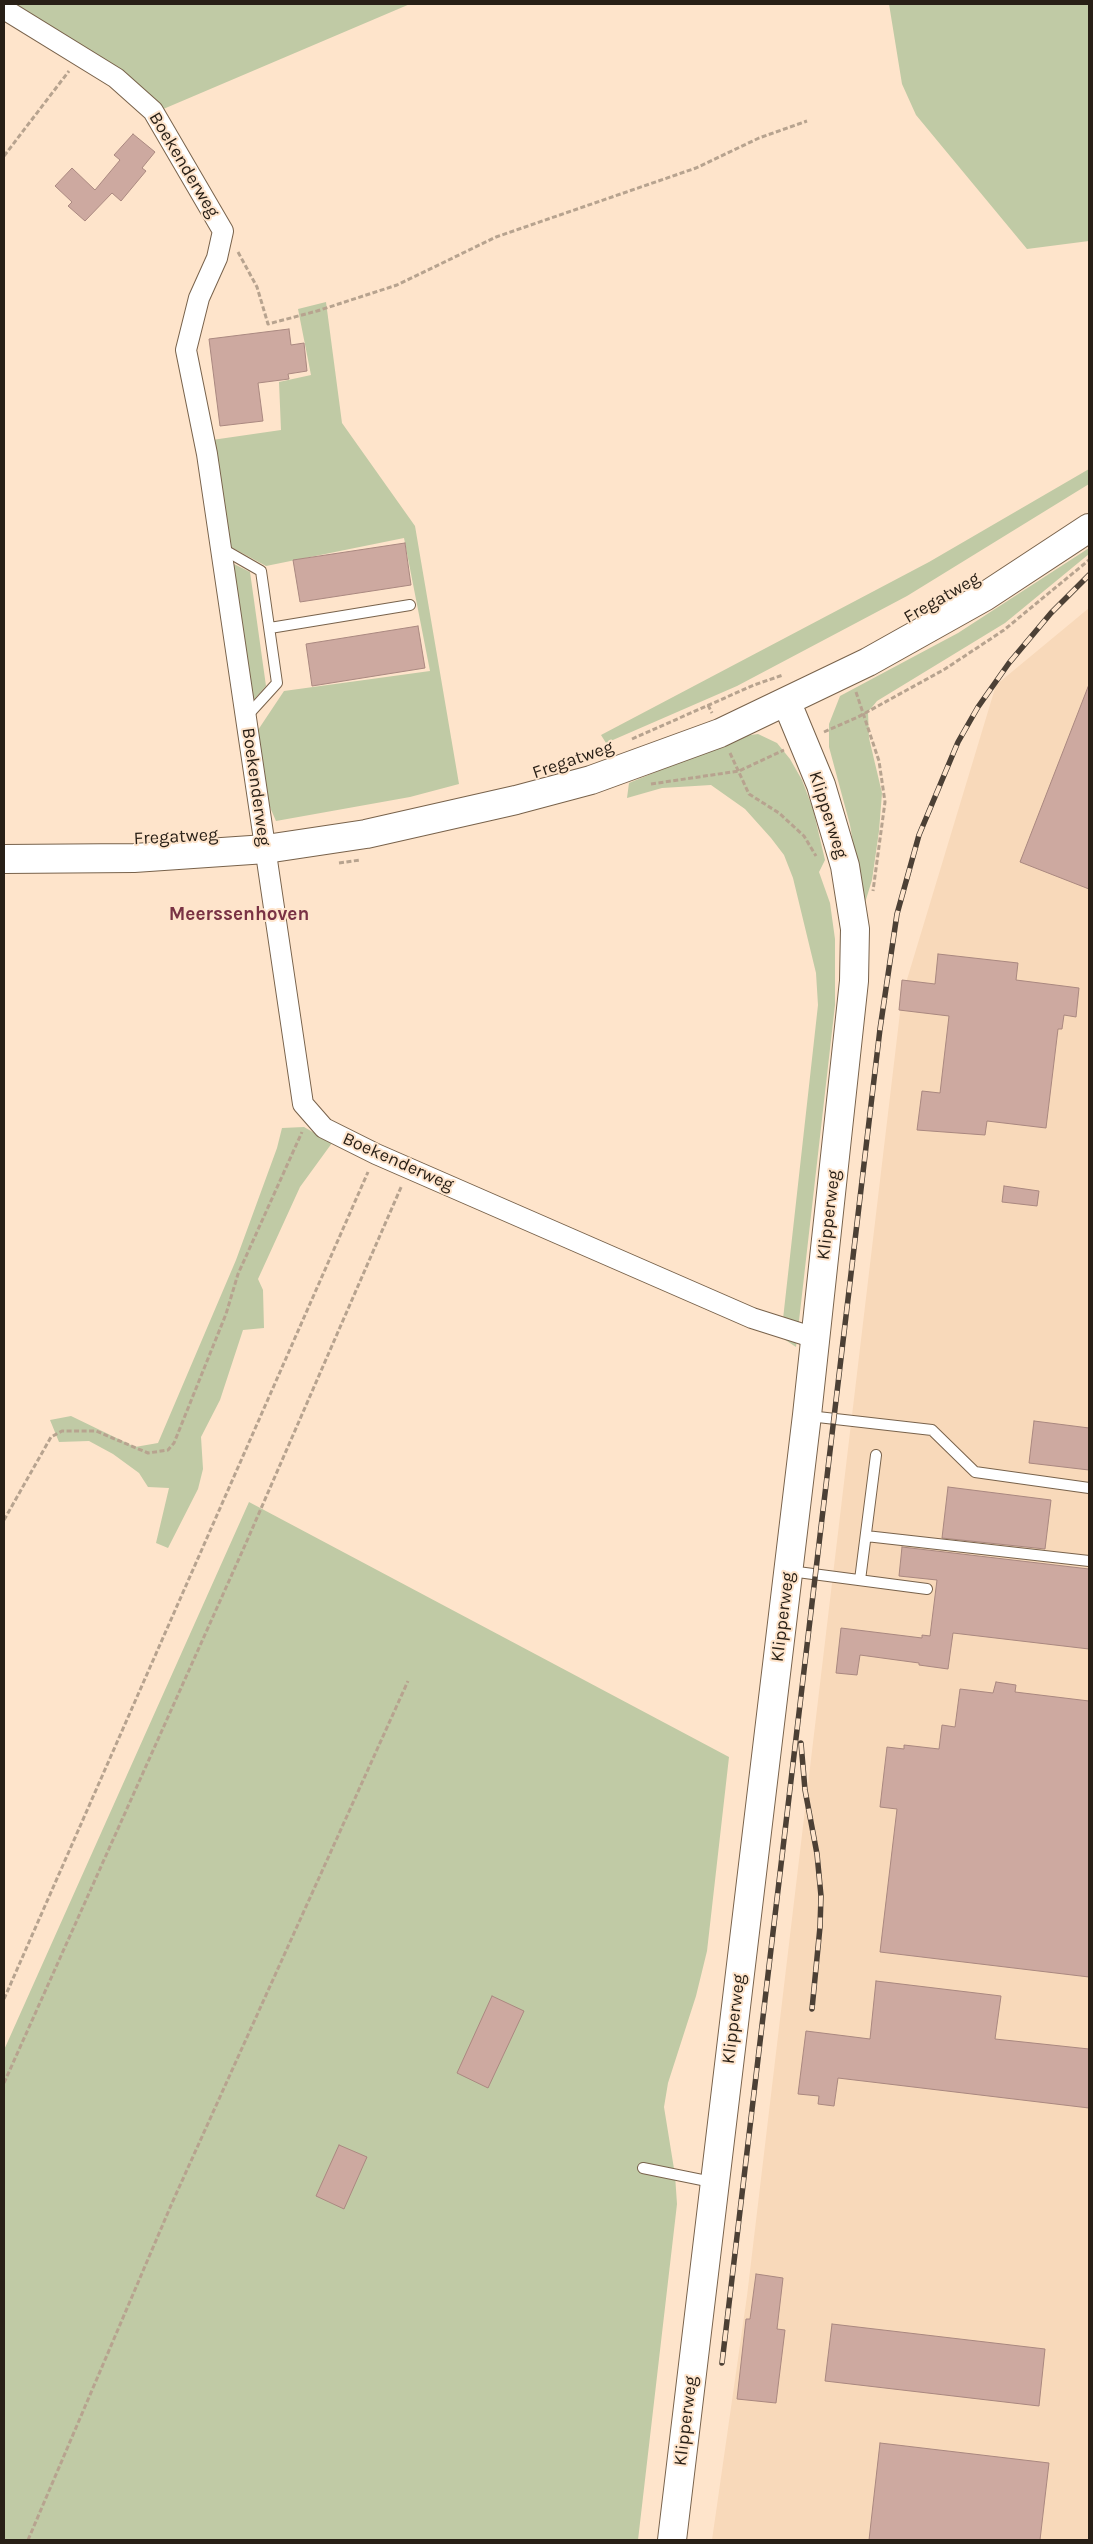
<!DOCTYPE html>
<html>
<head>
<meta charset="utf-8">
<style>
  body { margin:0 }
  #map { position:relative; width:1093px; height:2544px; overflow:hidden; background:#fee4cb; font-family:Karla,sans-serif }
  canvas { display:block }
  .frame { position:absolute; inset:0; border:5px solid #281f16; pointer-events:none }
</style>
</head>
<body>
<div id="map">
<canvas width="1093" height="2544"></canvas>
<div class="frame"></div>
</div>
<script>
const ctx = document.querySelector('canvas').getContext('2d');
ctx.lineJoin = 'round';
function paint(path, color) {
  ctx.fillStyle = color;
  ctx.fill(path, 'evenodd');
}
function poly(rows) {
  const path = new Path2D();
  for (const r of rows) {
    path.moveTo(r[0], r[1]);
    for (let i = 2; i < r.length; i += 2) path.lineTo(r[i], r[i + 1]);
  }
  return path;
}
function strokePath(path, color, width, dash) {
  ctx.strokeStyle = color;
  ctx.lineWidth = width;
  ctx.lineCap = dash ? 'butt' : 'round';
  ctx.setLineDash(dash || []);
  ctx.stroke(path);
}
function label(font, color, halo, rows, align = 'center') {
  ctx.font = font + ' Karla,sans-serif';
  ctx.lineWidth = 4;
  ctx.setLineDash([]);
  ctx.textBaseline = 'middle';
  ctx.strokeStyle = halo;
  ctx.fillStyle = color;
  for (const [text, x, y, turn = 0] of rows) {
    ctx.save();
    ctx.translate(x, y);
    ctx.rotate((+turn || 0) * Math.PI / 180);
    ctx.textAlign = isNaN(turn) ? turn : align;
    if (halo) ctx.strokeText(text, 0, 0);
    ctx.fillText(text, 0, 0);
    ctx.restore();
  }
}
paint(poly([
  [1089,608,1089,2540,712,2540,747,2296,902,996,996,685]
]), '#f8d9ba');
paint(poly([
  [13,4,410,4,161,110],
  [889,4,1089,4,1089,241,1027,249,916,115,902,84],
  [326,302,342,423,415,526,459,784,410,797,276,821,269,805,258,730,284,691,430,671,404,538,266,566,229,546,212,440,281,430,279,382,311,375,298,309],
  [1089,469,1089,484,907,596,737,686,606,743,601,735,929,562],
  [1089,548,1089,554,1005,623,877,701,868,712,869,738,882,793,879,831,872,880,864,906,850,825,829,747,829,724,840,696,958,633],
  [230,562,250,572,266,686,250,704],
  [758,734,777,743,790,759,802,780,813,809,825,860,819,872,830,903,835,939,835,1005,796,1347,781,1337,818,1005,816,973,793,878,784,855,771,838,745,809,711,785,662,788,627,798,629,783,743,736],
  [304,1127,332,1143,300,1187,258,1279,263,1290,264,1328,243,1330,220,1400,201,1437,203,1469,198,1489,168,1548,156,1543,169,1488,148,1487,139,1473,113,1454,89,1441,59,1442,50,1420,71,1416,135,1447,158,1443,236,1260,277,1148,282,1128],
  [249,1502,729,1757,707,1951,696,1996,668,2083,664,2107,675,2175,677,2204,638,2540,4,2540,4,2050]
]), '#c0caa5');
const building = poly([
  [133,134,155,152,142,168,146,171,121,201,112,193,85,221,68,206,72,202,55,186,72,168,95,190,120,160,114,155,133,134],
  [289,329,291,345,304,343,307,371,288,374,289,379,258,383,263,421,220,426,209,339,289,329],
  [405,543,411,585,300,602,293,560,405,543],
  [418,626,425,668,312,686,306,644,418,626],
  [1088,687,1089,687,1089,889,1020,862,1088,687],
  [938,954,1018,963,1016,980,1079,988,1076,1017,1064,1015,1062,1029,1058,1029,1046,1128,987,1121,985,1135,917,1130,922,1091,940,1093,949,1016,899,1010,902,980,935,984,938,954],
  [1004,1186,1039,1191,1037,1206,1002,1202,1004,1186],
  [1034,1421,1089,1428,1089,1470,1029,1463,1034,1421],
  [948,1487,1051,1500,1045,1549,942,1538,948,1487],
  [902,1547,1089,1569,1089,1649,953,1633,948,1669,919,1665,919,1663,860,1655,857,1675,836,1673,841,1628,922,1638,922,1635,930,1636,937,1580,899,1576,902,1547],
  [996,1682,1016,1685,1015,1692,1089,1701,1089,1977,880,1952,897,1809,880,1807,887,1747,904,1749,904,1745,939,1749,942,1725,955,1727,960,1689,993,1693,996,1682],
  [876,1981,1001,1996,995,2039,1089,2049,1089,2108,838,2078,834,2106,818,2104,819,2096,798,2094,806,2031,870,2039,876,1981],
  [492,1996,524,2011,488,2088,457,2073,492,1996],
  [339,2145,367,2157,344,2209,316,2196,339,2145],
  [756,2274,783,2278,777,2329,785,2330,776,2403,737,2399,746,2319,750,2319,756,2274],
  [832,2324,1045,2349,1039,2406,825,2381,832,2324],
  [880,2443,1049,2463,1040,2540,869,2540,880,2443]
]);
paint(building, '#cda9a0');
strokePath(building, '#aa8880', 1);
const lane = poly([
  [221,548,261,571,277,683,247,716],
  [270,628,410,605],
  [809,1416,932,1430,975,1472,1089,1488],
  [866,1536,1089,1561],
  [790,1571,927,1589],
  [860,1580,876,1455],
  [643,2168,702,2180]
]);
const street = poly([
  [4,9,116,78,153,111,223,231,217,258,199,298,186,350,207,454,303,1104,324,1128,376,1154,752,1318,815,1338]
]);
const secondary = poly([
  [4,859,134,858,266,849,366,834,516,800,591,780,720,733,868,662,984,597,1089,528],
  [672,2540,807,1415,854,981,855,929,845,866,821,785,787,703]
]);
strokePath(lane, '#78624b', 12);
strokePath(street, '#78624b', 22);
strokePath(secondary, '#78624b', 30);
strokePath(poly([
  [4,156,69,71],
  [238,252,257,287,268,324,317,311,397,285,496,237,696,168,759,138,807,121],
  [856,692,879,761,885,802,873,891],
  [708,705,712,713],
  [824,732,858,717,945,669,1004,630,1089,560],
  [632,739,754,685,783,675],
  [730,753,749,794,779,813,804,836,816,856],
  [651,784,739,771,784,750],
  [339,863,360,860],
  [4,1520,51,1437,62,1431,96,1431,148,1453,168,1450,174,1443,226,1314,238,1274,302,1132],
  [4,1999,368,1172],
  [4,2083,246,1543,402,1185],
  [28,2540,172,2203,408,1681]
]), '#b7a38f', 3, [5, 2.5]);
strokePath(lane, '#fff', 10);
strokePath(street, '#fff', 20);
strokePath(secondary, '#fff', 28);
const rail = poly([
  [801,1743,805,1790,817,1854,821,1896,820,1927,812,2009],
  [722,2363,880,1029,897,914,919,835,958,742,978,707,1009,663,1051,613,1089,575]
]);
strokePath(rail, '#4c4035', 5.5);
strokePath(rail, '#fee4cb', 4, [11]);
label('18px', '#281f16', '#fee4cb', [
  ["Boekenderweg",184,165,59],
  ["Fregatweg",942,598,-30],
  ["Fregatweg",573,760,-19],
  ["Boekenderweg",256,787,82],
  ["Klipperweg",828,815,72],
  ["Fregatweg",176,837,-3],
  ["Boekenderweg",398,1162,24],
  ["Klipperweg",829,1215,-83],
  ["Klipperweg",783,1617,-83],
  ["Klipperweg",734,2019,-83],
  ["Klipperweg",686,2421,-83]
]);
label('bold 19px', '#793244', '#fee4cb', [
  ["Meerssenhoven",239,915]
]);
</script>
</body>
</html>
